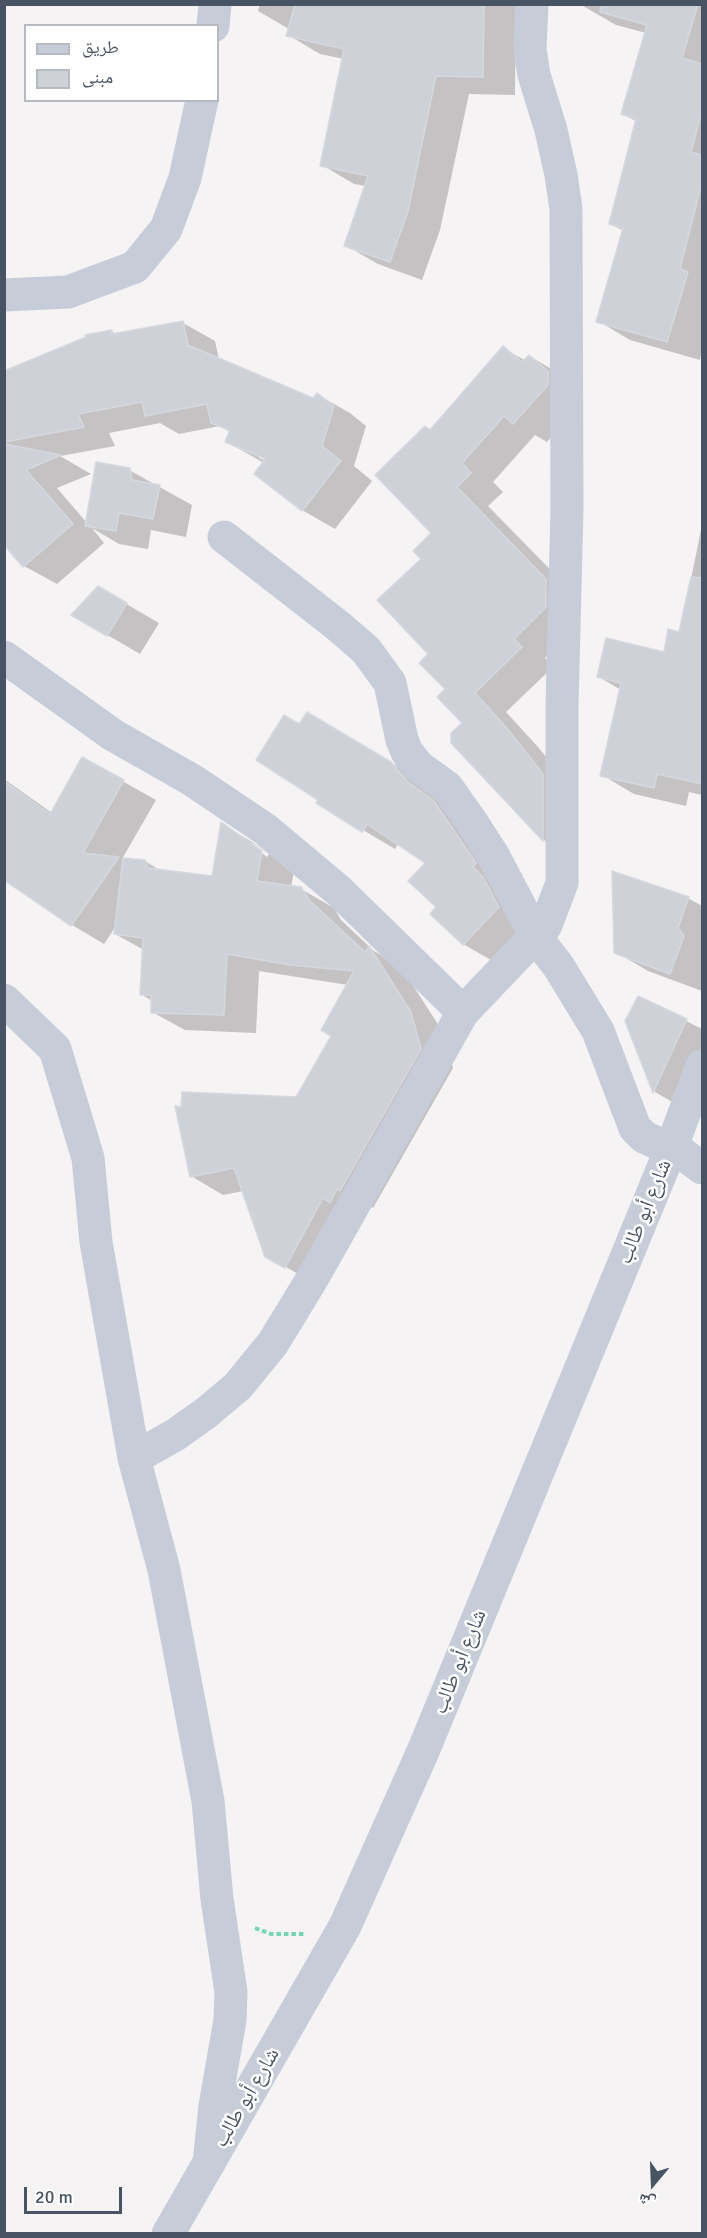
<!DOCTYPE html>
<html>
<head>
<meta charset="utf-8">
<style>
  body { margin:0 }
  #map { position:relative; width:707px; height:2238px; overflow:hidden; background:#f5f3f3; font-family:Signika,"Noto Naskh Arabic",sans-serif }
  canvas { display:block }
  .frame { position:absolute; inset:0; border:6px solid #485363; pointer-events:none }
  .legend { position:absolute; left:24px; top:24px; width:195px; height:78px; box-sizing:border-box; background:#fff; border:2px solid #b6bac1; margin:0; padding:8px 10px; list-style:none; font-size:18px; color:#485363 }
  .legend li { display:flex; align-items:center; gap:12px; height:30px }
  .legend b { width:30px; border:2px solid #b6bac1 }
  .north { position:absolute; left:623px; top:2154px; width:60px; height:60px; -webkit-text-stroke:4px #fff; paint-order:stroke; rotate:199deg; font-size:16px; font-weight:700; line-height:24px; text-align:center; color:#485363 }
  .north::after { content:''; display:block; margin:auto; width:21px; height:27px; background:#485363; clip-path:polygon(50% 0,100% 100%,50% 72%,0 100%) }
  .scale { position:absolute; left:24px; top:2187px; width:98px; height:27px; box-sizing:border-box; border:3px solid #485363; border-top:0; padding-left:8px; font-size:18px; line-height:21px; white-space:nowrap; color:#485363; -webkit-text-stroke:4px #fff; paint-order:stroke }
</style>
</head>
<body>
<div id="map">
<canvas width="707" height="2238"></canvas>
<div class="frame"></div>
<ul class="legend">
<li><b style="height:8px;background:#c6cdd8"></b>طريق</li>
<li><b style="height:16px;background:#cfd1d8"></b>مبنى</li>
</ul>
<div class="north">ش</div>
<div class="scale">20 m</div>
</div>
<script>
const ctx = document.querySelector('canvas').getContext('2d');
ctx.lineJoin = 'round';
function paint(path, color) {
  ctx.fillStyle = color;
  ctx.fill(path, 'evenodd');
}
function poly(rows) {
  const path = new Path2D();
  for (const r of rows) {
    path.moveTo(r[0], r[1]);
    for (let i = 2; i < r.length; i += 2) path.lineTo(r[i], r[i + 1]);
  }
  return path;
}
function strokePath(path, color, width, dash) {
  ctx.strokeStyle = color;
  ctx.lineWidth = width;
  ctx.lineCap = dash ? 'butt' : 'round';
  ctx.setLineDash(dash || []);
  ctx.stroke(path);
}
function label(font, color, halo, rows, align = 'center') {
  ctx.font = font + ' Signika,"Noto Naskh Arabic",sans-serif';
  ctx.lineWidth = 5;
  ctx.setLineDash([]);
  ctx.textBaseline = 'middle';
  ctx.strokeStyle = halo;
  ctx.fillStyle = color;
  for (const [text, x, y, turn = 0] of rows) {
    ctx.save();
    ctx.translate(x, y);
    ctx.rotate((+turn || 0) * Math.PI / 180);
    ctx.textAlign = isNaN(turn) ? turn : align;
    if (halo) ctx.strokeText(text, 0, 0);
    ctx.fillText(text, 0, 0);
    ctx.restore();
  }
}
paint(poly([
  [260,4,516,4,515,95,469,94,440,230,422,280,378,264,345,245,366,186,354,184,322,165,344,59,320,54,288,35,289,29,258,11],
  [584,4,702,4,702,350,700,360,630,340,598,321,624,231,610,224,637,122,623,114,646,33,616,25,583,6],
  [183,323,215,341,219,360,314,400,318,395,350,413,366,426,354,466,372,481,335,529,302,510,264,463,227,442,230,432,220,426,179,434,160,423,109,433,115,446,60,456,91,474,57,488,87,523,129,470,192,505,186,537,151,530,148,549,119,544,92,528,104,543,57,584,24,566,4,543,4,373,111,331,118,335],
  [259,455,273,461,271,464,259,458],
  [503,348,526,361,529,356,562,375,580,404,547,442,535,435,493,482,503,492,488,506,579,599,578,626,545,658,554,666,506,712,538,747,575,793,575,858,544,840,452,742,464,723,430,654,423,559,433,533,431,431],
  [702,525,702,795,689,792,686,806,634,794,602,775,621,690,599,677,665,653,680,633],
  [99,588,159,623,140,654,73,615],
  [300,726,340,732,424,782,531,926,496,963,463,944,438,907,427,863,398,844,395,849,363,830,320,799],
  [83,759,156,800,122,859,145,861,161,871,214,878,223,825,254,843,294,871,291,887,301,889,334,908,341,920,374,951,401,967,443,1032,453,1068,373,1208,370,1206,300,1275,267,1256,243,1191,223,1195,191,1176,297,1098,333,1035,348,985,259,971,256,1033,185,1030,152,1012,152,1001,141,994,144,950,115,934,116,926,104,944,72,925,4,879,4,779,52,813],
  [253,843,269,854,267,857,253,846],
  [688,898,702,906,702,991,648,971,616,952],
  [638,997,702,1029,702,1075,686,1110,655,1092,626,1021]
]), '#0003');
const building = poly([
  [295,4,484,4,483,77,436,76,408,211,390,262,344,246,368,176,320,166,344,49,286,36,295,4],
  [601,4,698,4,682,58,702,64,702,110,691,152,702,155,702,182,680,269,688,272,667,342,596,322,623,228,609,224,636,119,621,114,647,25,600,12,601,4],
  [183,321,188,345,313,398,317,393,334,406,322,446,341,461,302,511,254,474,265,459,225,442,230,430,211,423,207,404,145,416,142,402,78,414,84,427,4,442,4,371,86,337,85,335,112,330,112,334,183,321],
  [503,346,522,362,529,355,548,371,548,385,513,424,504,416,462,463,471,473,457,487,546,579,546,607,514,639,522,647,475,693,506,727,543,774,543,841,451,743,451,733,462,723,437,697,445,689,419,663,428,654,377,600,421,559,413,551,431,533,375,475,425,426,430,430,503,346],
  [4,444,61,455,26,470,73,524,23,567,4,545,4,444],
  [96,462,130,468,132,480,160,485,153,519,119,513,116,531,85,526,96,462],
  [691,577,702,578,702,784,657,774,654,788,600,776,621,683,597,677,606,638,664,652,668,629,679,632,691,577],
  [98,586,127,603,107,636,71,615,98,586],
  [307,712,391,762,407,781,433,800,455,832,476,863,473,867,483,877,499,907,463,945,430,914,436,907,408,881,425,863,367,824,362,832,316,803,318,800,256,760,284,715,299,724,307,712],
  [82,757,124,780,83,853,119,857,71,926,4,880,4,781,50,814,82,757],
  [221,822,262,851,257,881,301,887,309,900,365,952,369,946,411,1012,421,1049,340,1191,337,1189,330,1203,323,1198,285,1268,265,1257,234,1168,190,1177,175,1106,181,1107,182,1092,296,1097,331,1036,321,1030,354,971,290,965,227,954,224,1015,151,1013,151,995,140,995,143,938,114,934,123,858,145,860,148,868,212,876,221,822],
  [612,871,689,897,678,928,684,936,670,974,614,953,612,871],
  [638,996,687,1019,653,1093,625,1021,638,996]
]);
paint(building, '#cfd1d8');
strokePath(building, '#d6d8df', 1.5);
strokePath(poly([
  [255,1928,271,1934,304,1934]
]), '#73d7b2', 4, [4.5, 3]);
strokePath(poly([
  [213,26,215,4],
  [4,295,68,292,135,267,166,229,185,178,202,100],
  [224,537,337,625,366,650,390,683,402,740,407,752,418,766,447,787,471,821,493,855,536,937,559,967,598,1031,635,1128,644,1137,657,1143,672,1146,702,1168],
  [4,657,113,735,192,780,265,829,339,891,463,1012],
  [4,1000,55,1049,88,1158,96,1242,134,1458,164,1570,208,1801,217,1899,231,1992,230,2020,215,2106,209,2163],
  [134,1458,175,1435,206,1413,238,1386,273,1343,312,1279,463,1012,546,925,562,883,562,706,567,509,566,209,561,175,551,130,534,75,530,49,532,4]
]), '#c6cdd8', 33);
strokePath(poly([
  [168,2234,345,1926,424,1749,672,1146,702,1066]
]), '#c6cdd8', 33);
label('21px', '#485363', '#fff', [
  ["شارع أبو طالب",645,1212,-68],
  ["شارع أبو طالب",460,1662,-68],
  ["شارع أبو طالب",247,2098,-60]
]);
</script>
</body>
</html>
